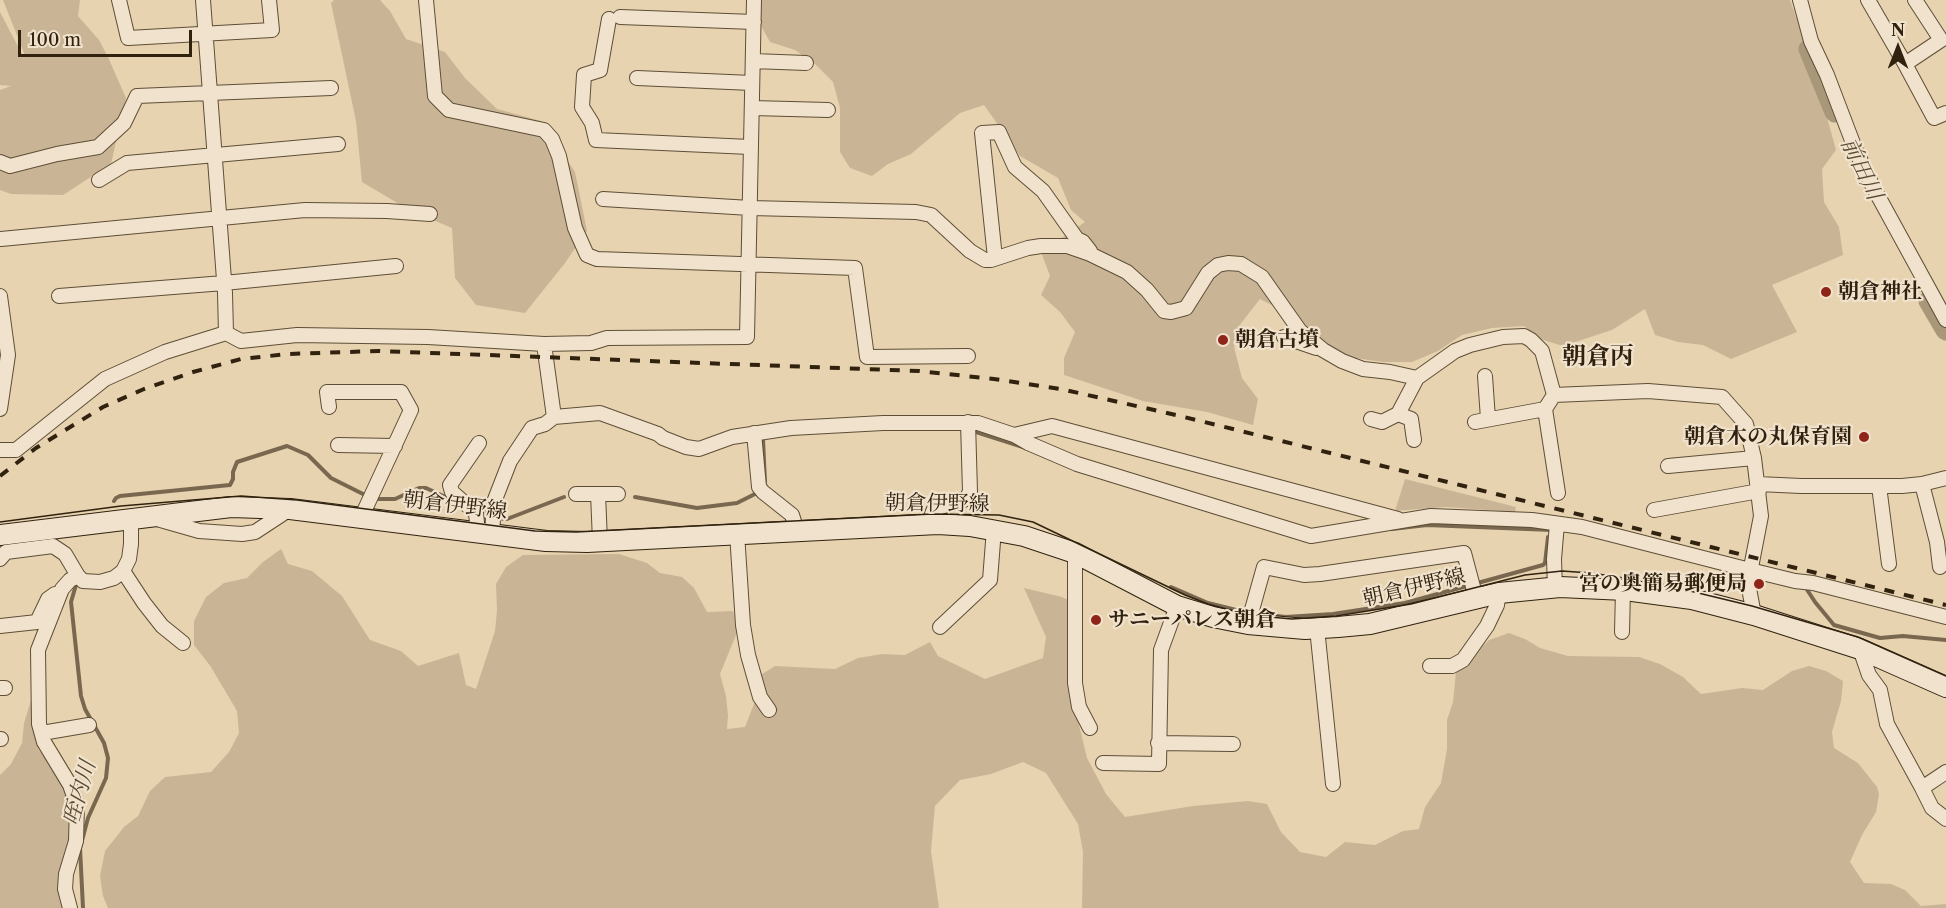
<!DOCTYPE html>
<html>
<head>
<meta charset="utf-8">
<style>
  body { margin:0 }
  #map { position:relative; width:1946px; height:908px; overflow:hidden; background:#e8d3b0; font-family:"Libre Caslon Text",serif }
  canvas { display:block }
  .north { position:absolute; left:1868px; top:18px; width:60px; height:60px; -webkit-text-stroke:4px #f0e2cc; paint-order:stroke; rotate:0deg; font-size:16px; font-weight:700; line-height:24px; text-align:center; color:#30220f }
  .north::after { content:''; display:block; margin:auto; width:21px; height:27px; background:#30220f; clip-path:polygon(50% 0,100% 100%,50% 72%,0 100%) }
  .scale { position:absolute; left:18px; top:30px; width:174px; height:27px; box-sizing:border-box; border:3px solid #30220f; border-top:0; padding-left:8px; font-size:18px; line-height:21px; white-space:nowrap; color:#30220f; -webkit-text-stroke:4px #f0e2cc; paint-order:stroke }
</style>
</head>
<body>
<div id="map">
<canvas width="1946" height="908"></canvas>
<div class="north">N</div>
<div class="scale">100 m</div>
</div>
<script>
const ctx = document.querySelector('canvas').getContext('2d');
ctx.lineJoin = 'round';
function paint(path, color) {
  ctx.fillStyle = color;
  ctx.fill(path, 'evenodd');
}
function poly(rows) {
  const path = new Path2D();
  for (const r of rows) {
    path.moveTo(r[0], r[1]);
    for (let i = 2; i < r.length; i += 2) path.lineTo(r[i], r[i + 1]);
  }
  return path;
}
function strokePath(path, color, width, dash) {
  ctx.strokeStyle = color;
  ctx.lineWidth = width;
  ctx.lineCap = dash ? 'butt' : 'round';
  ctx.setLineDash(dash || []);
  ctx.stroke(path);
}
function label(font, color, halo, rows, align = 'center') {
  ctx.font = font + ' "Libre Caslon Text","Noto Serif JP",serif';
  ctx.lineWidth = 4.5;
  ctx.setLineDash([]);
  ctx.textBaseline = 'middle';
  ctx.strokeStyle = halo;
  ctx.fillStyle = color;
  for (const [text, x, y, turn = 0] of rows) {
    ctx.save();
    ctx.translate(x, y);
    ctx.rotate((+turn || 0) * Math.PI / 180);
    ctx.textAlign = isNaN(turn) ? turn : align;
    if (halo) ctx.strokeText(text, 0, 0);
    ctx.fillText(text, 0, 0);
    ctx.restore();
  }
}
paint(poly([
  [3,0,80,0,78,16,99,40,108,57,126,98,111,164,63,195,11,194,0,190,0,90,11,86,0,85,0,12,23,56,24,53],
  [334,0,380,0,390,11,406,39,445,52,465,78,497,109,541,121,575,172,587,231,565,263,525,313,476,305,455,278,452,228,409,210,362,182,356,121,331,3],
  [762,0,1790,0,1811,59,1836,150,1822,169,1824,202,1839,227,1843,255,1772,285,1797,332,1731,359,1703,345,1678,342,1655,335,1645,309,1612,330,1563,346,1540,339,1524,326,1492,328,1462,335,1438,351,1412,362,1383,362,1348,357,1325,343,1289,314,1260,299,1239,326,1234,347,1242,378,1258,399,1253,425,1207,412,1143,401,1064,375,1064,358,1075,332,1060,312,1041,295,1050,276,1041,252,1085,222,1071,210,1058,178,1020,156,984,105,960,113,911,154,888,164,872,176,850,168,840,152,840,108,833,82,815,64,795,50,770,42,760,24],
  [1405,479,1516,507,1515,512,1446,507,1395,511],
  [281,549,288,564,312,571,342,596,370,640,401,651,418,666,459,653,466,685,476,689,495,631,497,611,496,584,506,567,523,555,619,554,647,563,660,573,682,577,694,588,707,612,733,611,738,630,720,674,726,696,728,715,727,729,745,727,754,704,759,676,775,666,835,669,858,658,882,654,905,655,930,642,938,656,985,679,1043,658,1046,637,1024,588,1062,597,1078,605,1073,700,1087,758,1106,794,1125,817,1193,806,1248,801,1267,804,1281,832,1300,852,1326,857,1345,842,1375,845,1403,831,1419,829,1425,807,1441,783,1447,749,1447,720,1453,702,1456,672,1489,640,1509,633,1525,639,1540,648,1568,656,1639,657,1660,664,1683,677,1701,694,1742,688,1763,690,1792,671,1809,666,1826,671,1843,681,1841,701,1832,732,1834,748,1858,763,1877,787,1879,794,1876,812,1862,835,1850,862,1864,883,1891,884,1905,890,1921,906,1946,904,1946,908,1082,908,1083,852,1078,824,1046,773,1023,762,991,774,960,780,935,806,931,851,939,908,108,908,103,896,100,876,105,851,124,827,138,816,150,791,165,777,211,772,229,752,239,733,237,711,211,667,194,645,194,621,206,597,224,583,247,578,263,562],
  [33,694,33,726,38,749,55,768,74,803,68,908,0,908,0,775,11,764,22,743,24,723]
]), '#c9b595');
strokePath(poly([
  [973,431,1023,447],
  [765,437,763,439,765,482],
  [635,497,697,508,737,503,757,493],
  [374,499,395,499,419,488,426,488,452,500],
  [114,501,116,498,120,496,230,485,233,479,233,472,237,462,287,446,308,455,331,478,367,496],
  [481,517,507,519,564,497],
  [1392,529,1427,525,1552,530],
  [76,585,71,602,81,696,85,709,104,743,108,758,106,778,88,818,80,848,83,908],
  [1804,585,1815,602,1834,625,1880,638,1903,636,1946,640],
  [1171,587,1208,603,1248,613,1286,617,1333,614,1405,603,1543,565,1545,563,1548,537]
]), '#79684f', 4);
strokePath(poly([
  [1809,49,1835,112],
  [1929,301,1946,330]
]), '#a99779', 21);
const minor = poly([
  [119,0,128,38,272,30,269,0],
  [203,0,225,293,226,333],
  [426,0,435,96,449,110,544,130,552,139,559,156,575,228,587,255,597,259,855,268,867,357,968,356],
  [1800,0,1811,41,1827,75,1856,151,1871,183,1946,320],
  [1868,0,1905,64,1941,40,1915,0],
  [620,17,754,22],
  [609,19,600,70,584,75,582,107,592,123,596,140,750,147],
  [753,61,806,63],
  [1905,64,1934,118,1946,113],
  [637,78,752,83],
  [752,108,828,110],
  [0,162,10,166,57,154,98,147,124,123,137,96,331,88],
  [99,180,127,163,338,144],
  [603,199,750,208,916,212,931,215,970,251,985,260,991,260,1028,248,1041,246,1067,246,1090,254,1127,272,1147,290,1164,311,1171,312,1186,308,1208,273,1218,265,1228,263,1241,264,1262,277,1300,331,1323,350,1342,361,1363,369,1390,372,1417,378,1455,351,1470,345,1503,337,1524,336,1531,340,1542,351,1554,395,1648,391,1722,397,1746,424,1754,458,1761,516,1748,583,1754,615],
  [1,239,305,210,387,211,430,214],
  [995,258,982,133,999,132,1015,167,1043,191,1077,239,1083,242,1090,251],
  [0,296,8,355,0,409],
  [59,296,224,283,396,266],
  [1284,337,1316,348],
  [544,344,591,343,607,338,747,337,754,0],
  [1485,376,1488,419],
  [1554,395,1545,409,1558,493],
  [329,407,327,392,401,392,411,410,361,518],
  [1398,414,1411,419,1414,440],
  [1371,419,1382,422,1398,414,1417,378],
  [1475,422,1545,409],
  [754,433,759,487,763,492,792,515,797,531],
  [1014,435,1052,426,1398,519],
  [338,445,395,446],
  [0,450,16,450,105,379,165,352,226,333,241,341,297,335,428,337,544,344,554,417,600,413,658,434,663,438,686,447,699,449,732,437,791,428,883,423,978,423,1014,435,1028,443,1077,464,1311,536,1431,516,1532,520,1582,527,1750,570,1795,581,1813,583,1946,617],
  [1668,466,1754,458],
  [1758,484,1801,486,1902,486,1922,484,1946,478],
  [1922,484,1937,542,1940,567],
  [1879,486,1889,564],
  [576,494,598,494,600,541],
  [598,494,618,494],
  [1654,510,1759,491],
  [157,519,199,531,242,534,255,532,290,509],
  [932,524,932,514,934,509,966,499,970,492,968,422],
  [478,533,476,513,452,492,450,485,479,443],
  [737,533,743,625,748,655,760,697,769,710],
  [492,535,494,502,510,461,532,428,545,424,554,417],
  [1075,553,1075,683,1079,707,1090,728],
  [0,559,6,552,53,546,65,554,78,576],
  [123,571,144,603,162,626,183,643],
  [1555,588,1554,559,1557,524],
  [1248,624,1264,567,1304,575,1320,574,1464,553,1476,598],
  [0,626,37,622,48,599,55,594],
  [940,627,990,580,994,529],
  [1317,628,1333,784],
  [1622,632,1623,590],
  [1860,649,1869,675,1880,690,1887,724,1922,788,1946,772],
  [1430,666,1452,666,1463,660,1487,626,1497,605,1499,593],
  [0,688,5,688],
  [42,733,89,725],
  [0,739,1,739],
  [1158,743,1233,744],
  [1103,763,1159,764,1161,650,1177,606],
  [1922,788,1932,808,1946,819],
  [70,908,65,889,66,874,76,841,77,805,70,785,44,742,39,724,38,650,62,589,70,580,78,576,83,581,100,582,114,578,123,571,129,559,131,544,131,519]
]);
const secondary = poly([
  [0,535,231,507,290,509,546,541,587,542,938,524,970,526,1024,536,1075,553,1177,606,1213,617,1248,624,1305,629,1338,627,1370,624,1499,593,1560,587,1625,590,1692,599,1754,615,1860,649,1946,687]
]);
strokePath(minor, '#5e4e37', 16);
strokePath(secondary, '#30220f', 22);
strokePath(minor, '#f0e2cc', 14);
strokePath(secondary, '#f0e2cc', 20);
strokePath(poly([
  [0,522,121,506,241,496,297,500,535,531,576,532,932,514,999,515,1033,522,1185,595,1208,604,1248,615,1292,619,1336,616,1411,604,1525,575,1562,571,1591,573,1657,583,1752,606,1858,637,1946,676]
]), '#30220f', 1.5);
strokePath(poly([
  [0,476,36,448,103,407,144,389,193,372,241,359,288,354,379,351,919,371,994,379,1061,389,1176,415,1946,605]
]), '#30220f', 4, [10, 10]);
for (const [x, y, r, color] of [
  [1826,292,6,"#8f2418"],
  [1223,340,6,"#8f2418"],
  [1864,437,6,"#8f2418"],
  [1759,584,6,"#8f2418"],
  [1096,620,6,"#8f2418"]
]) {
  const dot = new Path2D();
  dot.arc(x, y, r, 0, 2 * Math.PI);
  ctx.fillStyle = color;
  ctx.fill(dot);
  strokePath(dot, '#f0e2cc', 2);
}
label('bold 21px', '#30220f', '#f0e2cc', [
  ["朝倉神社",1838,292],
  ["朝倉古墳",1235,340],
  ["朝倉木の丸保育園",1852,437,"right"],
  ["宮の奥簡易郵便局",1747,584,"right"],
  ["サニーパレス朝倉",1108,620]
], 'left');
label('21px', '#30220f', '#f0e2cc', [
  ["朝倉伊野線",937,504,1],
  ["朝倉伊野線",455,506,7],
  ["朝倉伊野線",1414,588,-13]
]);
label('italic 22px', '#5a4b34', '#f0e2cc', [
  ["前田川",1861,169,64],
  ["咥内川",80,793,-74]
]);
label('bold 24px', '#30220f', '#f0e2cc', [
  ["朝倉丙",1598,357]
]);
</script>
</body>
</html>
